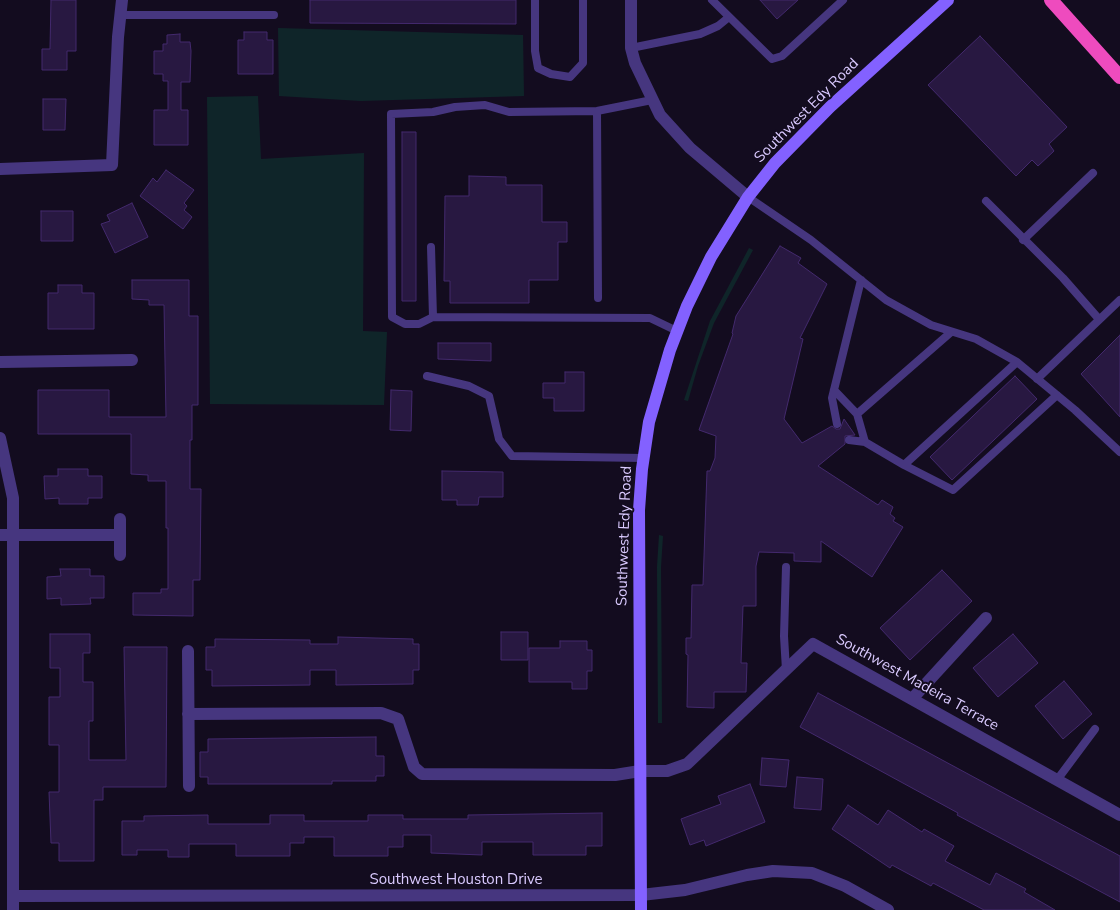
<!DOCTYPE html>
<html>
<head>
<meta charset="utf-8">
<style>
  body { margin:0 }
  canvas { display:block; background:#130c1f }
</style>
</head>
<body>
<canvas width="1120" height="910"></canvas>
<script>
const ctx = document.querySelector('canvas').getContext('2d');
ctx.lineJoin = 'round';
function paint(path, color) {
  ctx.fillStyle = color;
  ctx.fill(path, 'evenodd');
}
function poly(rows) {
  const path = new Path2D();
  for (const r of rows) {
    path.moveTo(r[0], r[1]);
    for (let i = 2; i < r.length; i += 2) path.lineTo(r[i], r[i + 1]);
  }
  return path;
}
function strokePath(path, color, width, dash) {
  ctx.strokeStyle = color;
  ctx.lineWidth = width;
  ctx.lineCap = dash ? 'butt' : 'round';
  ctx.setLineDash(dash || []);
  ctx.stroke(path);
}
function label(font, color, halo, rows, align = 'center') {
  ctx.font = font + ' "Nunito Sans",sans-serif';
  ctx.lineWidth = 4;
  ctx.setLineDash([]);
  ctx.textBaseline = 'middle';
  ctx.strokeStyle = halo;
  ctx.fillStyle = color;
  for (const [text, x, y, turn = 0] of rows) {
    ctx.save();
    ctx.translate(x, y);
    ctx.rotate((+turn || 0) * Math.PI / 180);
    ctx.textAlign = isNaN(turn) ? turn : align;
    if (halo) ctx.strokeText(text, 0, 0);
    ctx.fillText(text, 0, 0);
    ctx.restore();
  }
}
paint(poly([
  [278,28,523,35,524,96,361,101,279,96],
  [258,96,261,159,364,153,363,331,387,332,384,405,210,404,207,97],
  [749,248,753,250,714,323,698,366,688,401,684,400,710,321],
  [659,535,663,536,661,567,662,723,658,723,657,567]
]), '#0f2529');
const building = poly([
  [51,0,76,0,76,51,67,51,67,70,42,70,42,49,50,49,51,0],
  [310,0,516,0,516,24,310,23,310,0],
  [760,0,798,0,777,19,760,0],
  [244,32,267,32,267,40,273,40,273,74,238,74,238,40,244,40,244,32],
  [180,34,180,42,190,42,191,51,190,82,181,82,181,110,188,110,188,145,154,145,154,110,168,110,168,81,163,81,163,74,154,74,154,51,163,51,163,44,167,44,167,35,180,34],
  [980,36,1067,127,1049,144,1054,151,1038,166,1032,160,1016,176,928,85,980,36],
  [43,99,66,99,65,130,43,130,43,99],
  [402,132,416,132,416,301,402,301,402,132],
  [166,170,194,190,184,203,187,206,184,210,192,217,183,229,140,196,153,178,157,182,166,170],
  [469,176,506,177,506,185,542,185,542,222,567,222,567,242,558,242,558,280,529,280,529,303,450,303,450,281,444,281,445,196,469,196,469,176],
  [132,203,148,237,115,253,101,224,110,221,107,215,132,203],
  [41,211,73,211,73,241,41,241,41,211],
  [780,246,801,258,798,263,827,284,800,338,803,339,784,419,802,443,832,426,836,429,840,429,844,419,855,435,845,436,845,444,818,466,878,505,882,500,893,507,890,514,895,518,893,521,903,527,872,577,821,541,821,562,794,561,794,553,759,552,756,566,756,606,743,606,741,663,747,663,746,692,714,692,714,708,687,707,688,655,686,654,686,638,691,638,692,585,703,585,707,471,710,471,715,458,716,436,699,430,733,334,732,333,736,316,780,246],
  [132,280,189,280,189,316,198,316,198,405,192,405,192,440,190,440,190,489,201,489,200,580,193,580,193,616,133,615,133,593,161,593,161,589,168,589,168,528,166,528,166,481,148,481,148,475,131,474,131,434,38,434,38,390,109,390,109,417,166,417,164,305,149,305,149,300,132,299,132,280],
  [58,285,82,285,82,293,94,293,94,329,48,329,48,293,58,293,58,285],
  [1120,335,1120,417,1081,374,1120,335],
  [438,343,491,343,491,361,438,359,438,343],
  [565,372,584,372,584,411,554,411,554,398,543,398,543,383,565,383,565,372],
  [1015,376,1037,399,952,480,930,457,1015,376],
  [391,390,412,391,411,431,390,430,391,390],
  [58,469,88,469,88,476,102,476,102,498,88,498,88,504,59,504,59,498,45,499,44,476,58,476,58,469],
  [442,471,503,472,503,497,479,497,478,505,457,505,457,500,442,500,442,471],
  [60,569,90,569,90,576,104,576,104,598,90,598,91,604,61,605,61,598,47,599,47,577,61,576,60,569],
  [942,570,972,601,910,660,880,628,942,570],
  [501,632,528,632,528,660,501,660,501,632],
  [50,634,90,634,90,653,83,653,83,682,93,682,93,721,89,721,89,760,126,760,124,647,167,647,166,787,103,787,103,800,94,800,94,861,59,861,59,843,51,843,49,792,59,792,59,745,49,745,49,697,60,697,60,668,50,668,50,634],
  [1013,634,1038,663,998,697,973,668,1013,634],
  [338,637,413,639,413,644,419,644,419,670,413,670,413,684,336,685,336,670,310,670,310,685,212,686,212,670,206,670,206,647,215,647,215,639,310,640,310,644,338,644,338,637],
  [560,641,587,641,587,650,592,650,592,671,587,671,587,689,572,689,572,682,529,682,529,648,560,648,560,641],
  [1064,681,1092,714,1063,739,1035,706,1064,681],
  [818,693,1120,856,1120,902,957,815,958,813,800,727,818,693],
  [376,737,376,756,384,756,384,776,376,776,376,781,332,781,332,784,208,784,208,777,200,777,200,752,208,752,208,739,376,737],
  [762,758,789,760,786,787,760,785,762,758],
  [797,777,823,779,821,810,794,808,797,777],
  [750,784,765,822,706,846,704,840,690,845,681,819,721,804,718,796,750,784],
  [848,805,878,825,888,810,922,832,924,829,954,846,945,861,990,885,996,873,1026,889,1024,892,1055,910,984,910,933,883,931,886,892,865,890,868,832,829,848,805],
  [602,813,602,846,586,846,586,855,533,855,533,842,482,842,482,855,431,853,431,835,403,835,403,847,388,847,388,856,334,856,334,837,304,837,304,843,290,843,290,856,236,856,236,844,189,844,189,857,168,857,168,850,137,850,137,855,122,855,122,821,144,821,144,816,208,815,208,824,270,824,270,815,304,815,304,821,368,821,368,815,403,815,403,819,468,819,468,815,602,813]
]);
paint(building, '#281841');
strokePath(building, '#43296d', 1);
strokePath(poly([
  [535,0,535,51,538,68,551,74,570,77,583,63,583,0],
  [712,0,772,59,782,56,843,0],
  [121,15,274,15],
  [631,48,700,34,718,26,729,17],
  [597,111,598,298],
  [748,197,811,240,886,300,931,325,976,339,1017,362,1075,410,1120,452],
  [986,201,1063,278,1098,318],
  [1023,240,1093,173],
  [431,247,433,317,650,318,677,331],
  [433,317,419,324,405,324,392,317,391,114,433,112,455,107,485,105,509,112,597,111,652,100],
  [1017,362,904,465,953,490,1057,395],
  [427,376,469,386,489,396,499,439,512,456,643,458],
  [1037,379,1120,300],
  [834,390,857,414,865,442],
  [857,414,950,333],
  [837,424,832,398,861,280],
  [849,440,865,442,904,465],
  [786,567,784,636,786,670],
  [1057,780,1095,729]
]), '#46367f', 8);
strokePath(poly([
  [0,169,112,165,118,37,122,0],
  [0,362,132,360],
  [0,438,13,498,13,910],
  [120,519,120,555],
  [0,535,120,535],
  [188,651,189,786],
  [912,699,986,618],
  [188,714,381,713,398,719,414,767,422,774,615,775,640,771,667,771,687,764,813,644,1120,815],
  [13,896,641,895,685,890,747,875,773,871,812,873,845,886,888,910]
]), '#46367f', 12);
strokePath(poly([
  [631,0,631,48,635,63,660,115,690,148,748,197]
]), '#46367f', 12);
strokePath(poly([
  [641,910,639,510,642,469,649,422,670,350,687,306,711,257,748,197,775,163,830,107,948,0]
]), '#8361ff', 12);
strokePath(poly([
  [1051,0,1120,77]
]), '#ee4bbe', 14);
label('15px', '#dacaff', '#130c1f', [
  ["Southwest Edy Road",807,111,-45],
  ["Southwest Edy Road",625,536,-88],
  ["Southwest Madeira Terrace",917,683,29],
  ["Southwest Houston Drive",456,880]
]);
</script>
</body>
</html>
